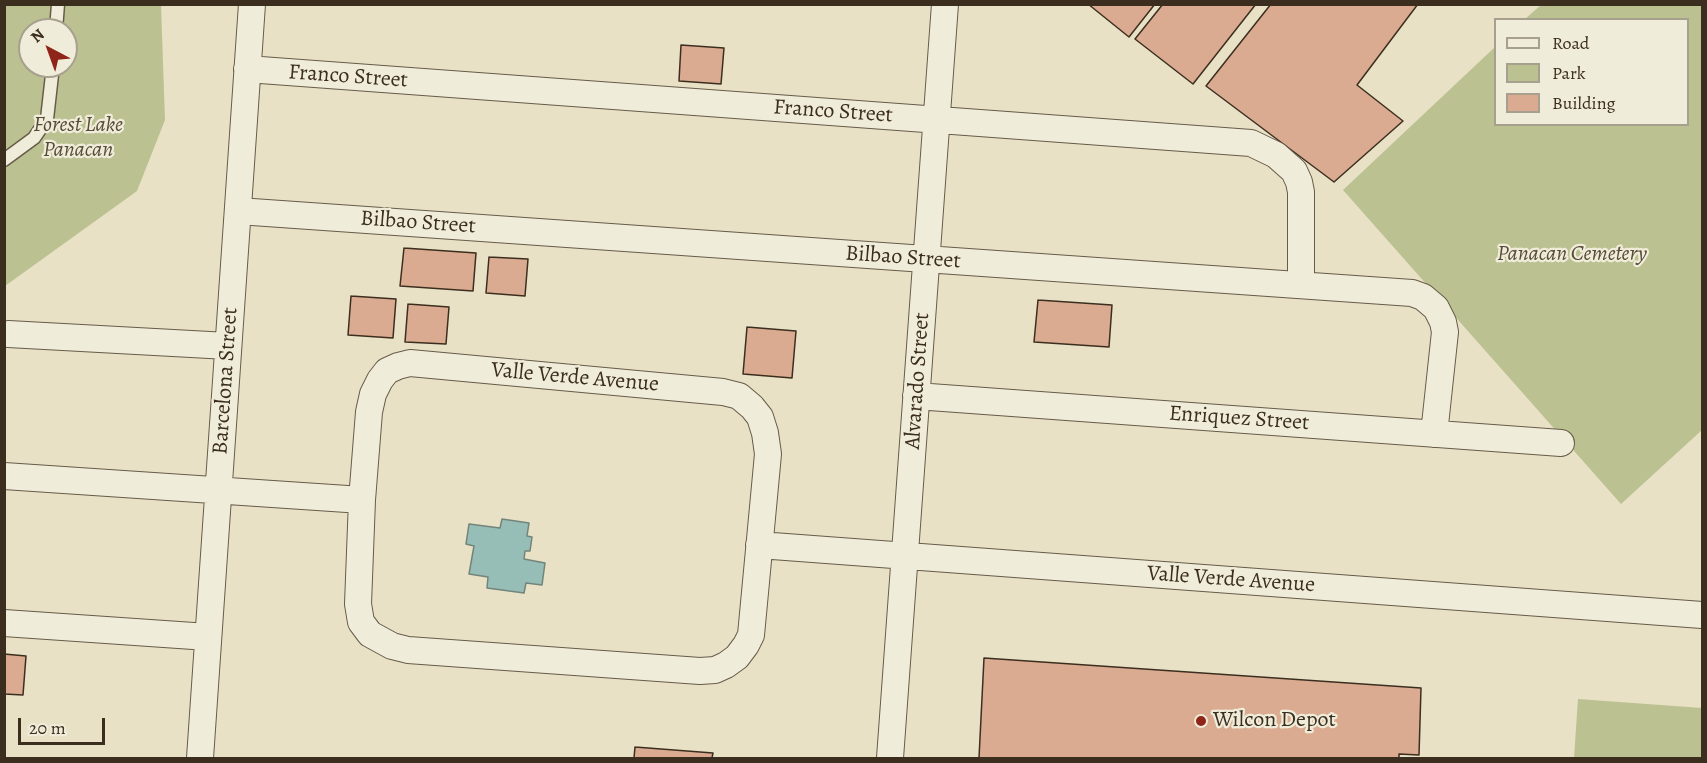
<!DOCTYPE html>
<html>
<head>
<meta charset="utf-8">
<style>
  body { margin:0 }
  #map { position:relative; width:1707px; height:763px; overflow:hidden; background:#e8e1c6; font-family:Alegreya,serif }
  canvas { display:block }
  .frame { position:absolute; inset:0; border:6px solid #3c2e1f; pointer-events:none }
  .legend { position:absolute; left:1494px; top:18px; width:195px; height:108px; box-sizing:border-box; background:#f0ecda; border:2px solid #a8a08f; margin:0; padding:8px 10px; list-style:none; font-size:18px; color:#3c2e1f }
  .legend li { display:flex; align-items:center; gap:12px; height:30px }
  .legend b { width:30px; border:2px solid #a8a08f }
  .north { position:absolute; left:18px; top:18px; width:60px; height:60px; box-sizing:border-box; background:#f0ecda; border:2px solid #a8a08f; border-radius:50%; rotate:319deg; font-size:16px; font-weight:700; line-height:24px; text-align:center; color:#3c2e1f }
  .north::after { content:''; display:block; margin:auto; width:21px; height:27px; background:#8f2418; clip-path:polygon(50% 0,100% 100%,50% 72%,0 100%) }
  .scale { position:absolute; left:18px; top:718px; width:87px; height:27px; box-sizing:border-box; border:3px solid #3c2e1f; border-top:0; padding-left:8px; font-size:18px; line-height:21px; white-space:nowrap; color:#3c2e1f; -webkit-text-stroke:4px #f0ecda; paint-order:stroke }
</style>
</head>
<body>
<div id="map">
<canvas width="1707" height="763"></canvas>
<div class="frame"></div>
<ul class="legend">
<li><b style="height:8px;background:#f0ecda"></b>Road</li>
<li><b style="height:16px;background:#bbc191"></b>Park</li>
<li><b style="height:16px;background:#daab90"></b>Building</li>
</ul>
<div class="north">N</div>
<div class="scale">20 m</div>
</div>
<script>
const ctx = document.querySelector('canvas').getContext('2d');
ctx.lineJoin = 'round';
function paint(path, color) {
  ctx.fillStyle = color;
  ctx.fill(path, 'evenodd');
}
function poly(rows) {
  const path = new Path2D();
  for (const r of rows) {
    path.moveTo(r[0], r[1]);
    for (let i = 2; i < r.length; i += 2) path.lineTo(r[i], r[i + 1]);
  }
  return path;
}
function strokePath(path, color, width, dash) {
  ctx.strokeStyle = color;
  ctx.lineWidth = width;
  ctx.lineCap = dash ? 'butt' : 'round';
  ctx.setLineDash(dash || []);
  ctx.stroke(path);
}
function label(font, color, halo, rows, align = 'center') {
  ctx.font = font + ' Alegreya,serif';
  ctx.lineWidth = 4.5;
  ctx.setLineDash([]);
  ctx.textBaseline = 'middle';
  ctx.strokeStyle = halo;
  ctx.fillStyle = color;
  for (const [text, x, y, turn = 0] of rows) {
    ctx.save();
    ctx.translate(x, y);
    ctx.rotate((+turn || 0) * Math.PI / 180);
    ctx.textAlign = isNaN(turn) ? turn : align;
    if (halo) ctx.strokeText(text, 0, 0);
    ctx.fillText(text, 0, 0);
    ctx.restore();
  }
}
paint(poly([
  [5,5,161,5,165,120,137,191,5,286],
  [30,30,66,30,66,66,30,66],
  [1541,5,1702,5,1702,430,1621,504,1343,190,1495,47,1496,124,1688,124,1688,20,1525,19],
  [1578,699,1702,708,1702,758,1574,758]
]), '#bbc191');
const water = poly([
  [502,519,529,523,527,536,532,537,530,551,525,551,524,559,545,563,542,585,526,583,524,593,487,588,488,577,469,574,474,546,466,544,469,524,500,528,502,519]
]);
paint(water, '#97bdb7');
strokePath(water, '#73847a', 1.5);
const building = poly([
  [1088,4,1155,4,1129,37,1088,4],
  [1163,4,1256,4,1193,84,1135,39,1163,4],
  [1271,4,1418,4,1357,85,1403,121,1334,182,1206,86,1271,4],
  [681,45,724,48,721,84,679,81,681,45],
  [404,248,476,253,473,291,400,286,404,248],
  [489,257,528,259,525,296,486,293,489,257],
  [351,296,396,299,393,338,348,335,351,296],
  [1038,300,1112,305,1109,347,1034,342,1038,300],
  [408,304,449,307,446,344,405,342,408,304],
  [747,327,796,331,792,378,743,374,747,327],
  [4,654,26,656,23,695,4,694,4,654],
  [984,658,1421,688,1419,755,1399,754,1399,758,979,758,984,658],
  [635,747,713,753,712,758,634,758,635,747]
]);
paint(building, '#daab90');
strokePath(building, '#3c2e1f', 1.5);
const service = poly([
  [56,30,58,4],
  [4,160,34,138,47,119,53,66]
]);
const minor = poly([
  [247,69,1251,143,1276,155,1294,171,1299,182,1301,192,1301,285],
  [238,211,1412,293,1423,297,1436,308,1443,322,1445,332,1434,434],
  [8,334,228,346],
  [410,363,723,392,739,396,752,407,760,417,765,433,768,454,751,635,746,645,737,657,726,665,715,670,700,671,408,650,392,646,370,634,361,622,358,604,362,500,369,412,373,394,380,380,387,371,398,366,410,363],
  [916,396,1561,443],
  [4,476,362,500],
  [759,545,1702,615],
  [4,623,208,637],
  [200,758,252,4],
  [890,758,945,4]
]);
strokePath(service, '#675b49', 15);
strokePath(minor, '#675b49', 28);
strokePath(service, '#f0ecda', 12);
strokePath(minor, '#f0ecda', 26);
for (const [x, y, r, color] of [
  [1201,721,6,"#8f2418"]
]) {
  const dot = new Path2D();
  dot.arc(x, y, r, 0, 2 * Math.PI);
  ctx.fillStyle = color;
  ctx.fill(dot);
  strokePath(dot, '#f0ecda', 2);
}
label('22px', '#3c2e1f', '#f0ecda', [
  ["Franco Street",348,77,4],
  ["Franco Street",833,112,4],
  ["Bilbao Street",418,223,4],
  ["Bilbao Street",903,258,4],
  ["Valle Verde Avenue",575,378,5],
  ["Barcelona Street",226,381,-86],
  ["Alvarado Street",918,381,-86],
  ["Enriquez Street",1239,419,4],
  ["Valle Verde Avenue",1231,580,4]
]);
label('italic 22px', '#554b36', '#f0ecda', [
  ["Forest Lake",78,126],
  ["Panacan",78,151],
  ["Panacan Cemetery",1572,255]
]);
label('22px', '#3c2e1f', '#f0ecda', [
  ["Wilcon Depot",1213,721]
], 'left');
</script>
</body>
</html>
